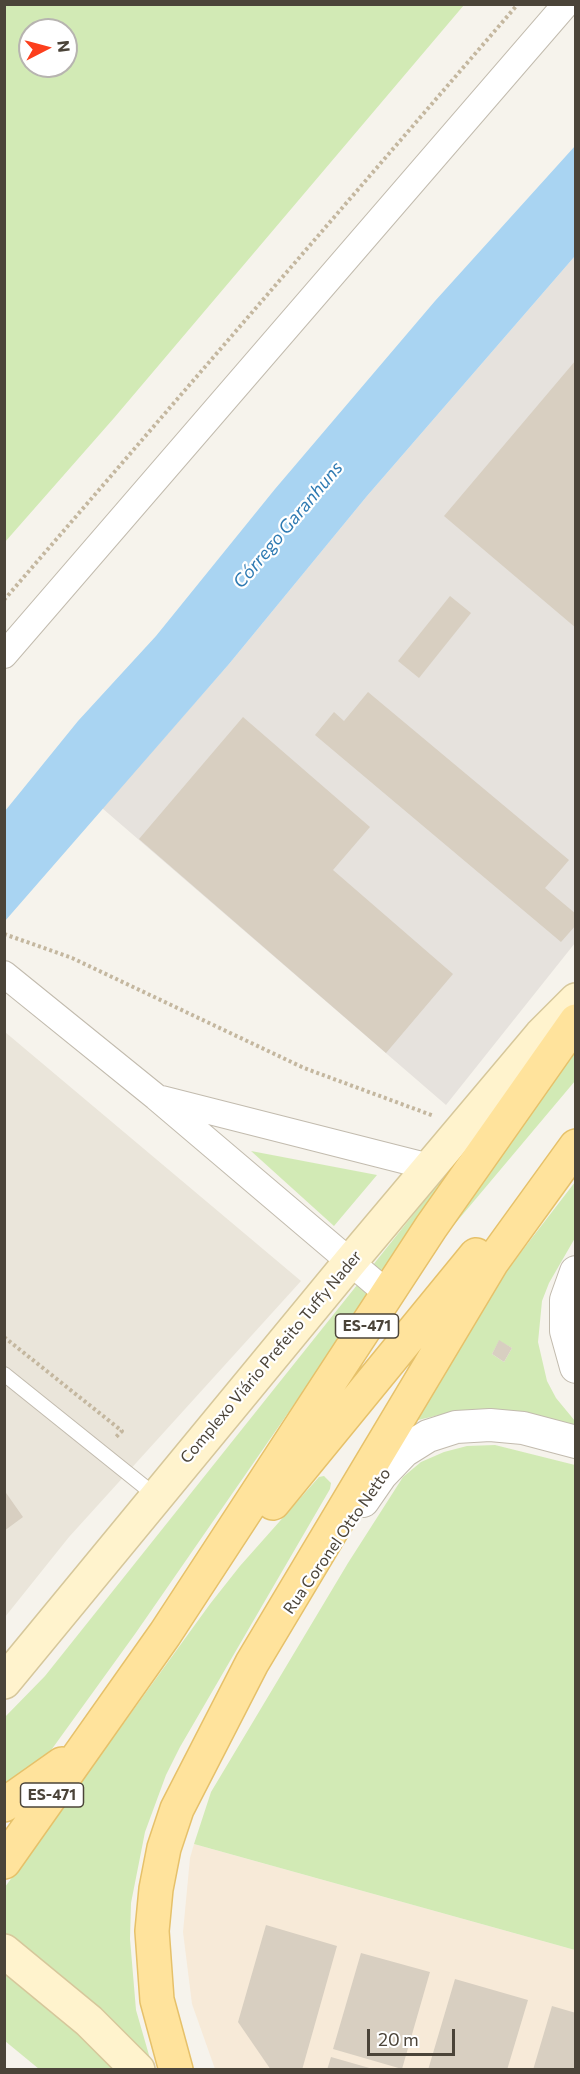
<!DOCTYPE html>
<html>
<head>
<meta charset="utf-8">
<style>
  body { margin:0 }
  #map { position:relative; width:580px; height:2074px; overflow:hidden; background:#f6f3ec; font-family:Commissioner,sans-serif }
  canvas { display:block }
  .frame { position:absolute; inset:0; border:6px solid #4b4439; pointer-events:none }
  .north { position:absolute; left:18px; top:18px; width:60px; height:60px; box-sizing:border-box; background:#fff; border:2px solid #b7b4b0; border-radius:50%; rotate:84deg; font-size:16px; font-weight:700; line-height:24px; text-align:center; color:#4b4439 }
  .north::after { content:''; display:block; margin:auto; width:21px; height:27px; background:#fc3f1d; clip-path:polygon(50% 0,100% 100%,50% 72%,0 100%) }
  .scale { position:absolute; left:367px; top:2029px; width:88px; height:27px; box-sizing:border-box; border:3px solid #4b4439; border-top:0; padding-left:8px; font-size:18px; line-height:21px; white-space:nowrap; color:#4b4439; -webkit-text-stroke:4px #fff; paint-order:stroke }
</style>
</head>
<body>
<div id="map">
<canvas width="580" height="2074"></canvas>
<div class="frame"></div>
<div class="north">N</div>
<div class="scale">20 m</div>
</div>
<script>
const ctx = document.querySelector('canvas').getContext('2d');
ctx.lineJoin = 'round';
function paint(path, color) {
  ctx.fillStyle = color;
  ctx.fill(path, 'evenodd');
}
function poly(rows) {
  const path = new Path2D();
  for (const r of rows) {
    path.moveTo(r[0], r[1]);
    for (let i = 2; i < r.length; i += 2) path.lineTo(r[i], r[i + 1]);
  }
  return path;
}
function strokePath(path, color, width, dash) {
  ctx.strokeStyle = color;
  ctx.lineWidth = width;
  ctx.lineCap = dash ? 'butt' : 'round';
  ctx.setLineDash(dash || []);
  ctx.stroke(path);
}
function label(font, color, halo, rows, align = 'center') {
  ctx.font = font + ' Commissioner,sans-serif';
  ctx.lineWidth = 4.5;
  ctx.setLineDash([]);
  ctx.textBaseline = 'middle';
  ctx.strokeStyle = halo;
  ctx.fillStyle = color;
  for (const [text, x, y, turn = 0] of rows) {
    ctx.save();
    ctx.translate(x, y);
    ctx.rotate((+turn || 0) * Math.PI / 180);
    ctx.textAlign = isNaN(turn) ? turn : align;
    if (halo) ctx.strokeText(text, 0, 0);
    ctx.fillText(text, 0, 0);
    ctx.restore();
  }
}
paint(poly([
  [5,1032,301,1281,69,1537,5,1617]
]), '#eae5da');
paint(poly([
  [194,1844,575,1950,575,2069,215,2069,192,2004,183,1932,190,1858]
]), '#f7ead8');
paint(poly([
  [575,256,575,943,446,1105,102,808,229,664,367,496]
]), '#e6e2dd');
paint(poly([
  [5,4,464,5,114,418,5,542],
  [30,30,66,30,66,66,30,66],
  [575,1045,575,1081,416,1270],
  [251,1151,377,1175,334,1226],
  [452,1166,457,1169,135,1634,5,1814,5,1717,45,1676],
  [575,1182,575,1238,549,1283,542,1301,538,1342,547,1381,556,1398,575,1421,575,1435,452,1412,414,1421,495,1286],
  [499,1341,512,1348,504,1362,492,1354],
  [495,1445,575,1465,575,1950,194,1844,211,1792,348,1563,403,1477,421,1462,444,1452,467,1446],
  [324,1476,331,1483,330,1489,180,1747,166,1775,145,1832,131,1903,130,1939,136,2010,153,2069,39,2069,5,2041,5,1887,210,1604,240,1566,319,1477]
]), '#d2eab5');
paint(poly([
  [575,146,575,256,367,496,229,664,5,921,5,811,78,721,156,636,275,489,435,301]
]), '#a9d4f2');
paint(poly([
  [576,360,576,628,444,516],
  [450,596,471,613,419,678,398,661],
  [368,692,569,860,545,888,576,914,576,925,561,942,315,735,334,712,344,721],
  [243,717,370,827,333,870,453,974,386,1053,139,839],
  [499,1340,512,1348,504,1362,492,1354],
  [4,1490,23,1517,4,1531],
  [266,1925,337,1946,302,2070,271,2070,238,2022],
  [361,1953,430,1972,402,2069,333,2049],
  [455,1979,528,2000,507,2070,428,2070],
  [552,2006,576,2013,576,2070,533,2070],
  [331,2057,373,2069,373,2070,327,2070]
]), '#d8cfc1');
const service = poly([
  [4,1374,156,1496]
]);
const minor = poly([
  [4,655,566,4],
  [4,974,156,1097,388,1294],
  [162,1099,430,1167]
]);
const tertiary = poly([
  [576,1272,566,1300,566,1331,576,1367],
  [363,1501,381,1475,404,1451,428,1436,456,1427,490,1425,523,1428,576,1442]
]);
const secondary = poly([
  [4,1682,350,1262,541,1035,576,1000],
  [4,1951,89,2021,138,2070]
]);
const primary = poly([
  [273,1503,476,1255],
  [4,1805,62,1764],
  [4,1862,165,1634,431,1227,576,1021],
  [176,2070,157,2000,152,1931,156,1889,164,1848,177,1809,252,1663,492,1262,576,1146]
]);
strokePath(service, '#c2bbae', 16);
strokePath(minor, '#c2bbae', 28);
strokePath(tertiary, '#c2bbae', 34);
strokePath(secondary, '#d6c79b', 36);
strokePath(primary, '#e6c16a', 36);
strokePath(poly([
  [4,600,518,4],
  [4,934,72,958,304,1068,434,1116],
  [4,1337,122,1431,116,1437]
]), '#c4b79f', 4, [3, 3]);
strokePath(service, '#fff', 14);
strokePath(minor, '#fff', 26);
strokePath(tertiary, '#fff', 32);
strokePath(secondary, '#fff3cd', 33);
strokePath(primary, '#ffe39c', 33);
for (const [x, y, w] of [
  [367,1326,63],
  [52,1795,63]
]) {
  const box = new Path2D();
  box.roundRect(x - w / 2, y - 12, w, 24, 4.5);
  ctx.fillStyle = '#fff';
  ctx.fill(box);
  strokePath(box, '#4b4439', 1.5);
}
label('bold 15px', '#4b4439', null, [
  ["ES-471",367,1326],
  ["ES-471",52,1795]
]);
label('16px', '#4b4439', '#fff', [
  ["Complexo Viário Prefeito Tuffy Nader",271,1357,-50],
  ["Rua Coronel Otto Netto",337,1541,-55]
]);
label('italic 18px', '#2e7ab2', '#fff', [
  ["Córrego Garanhuns",288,525,-50]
]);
</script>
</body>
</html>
